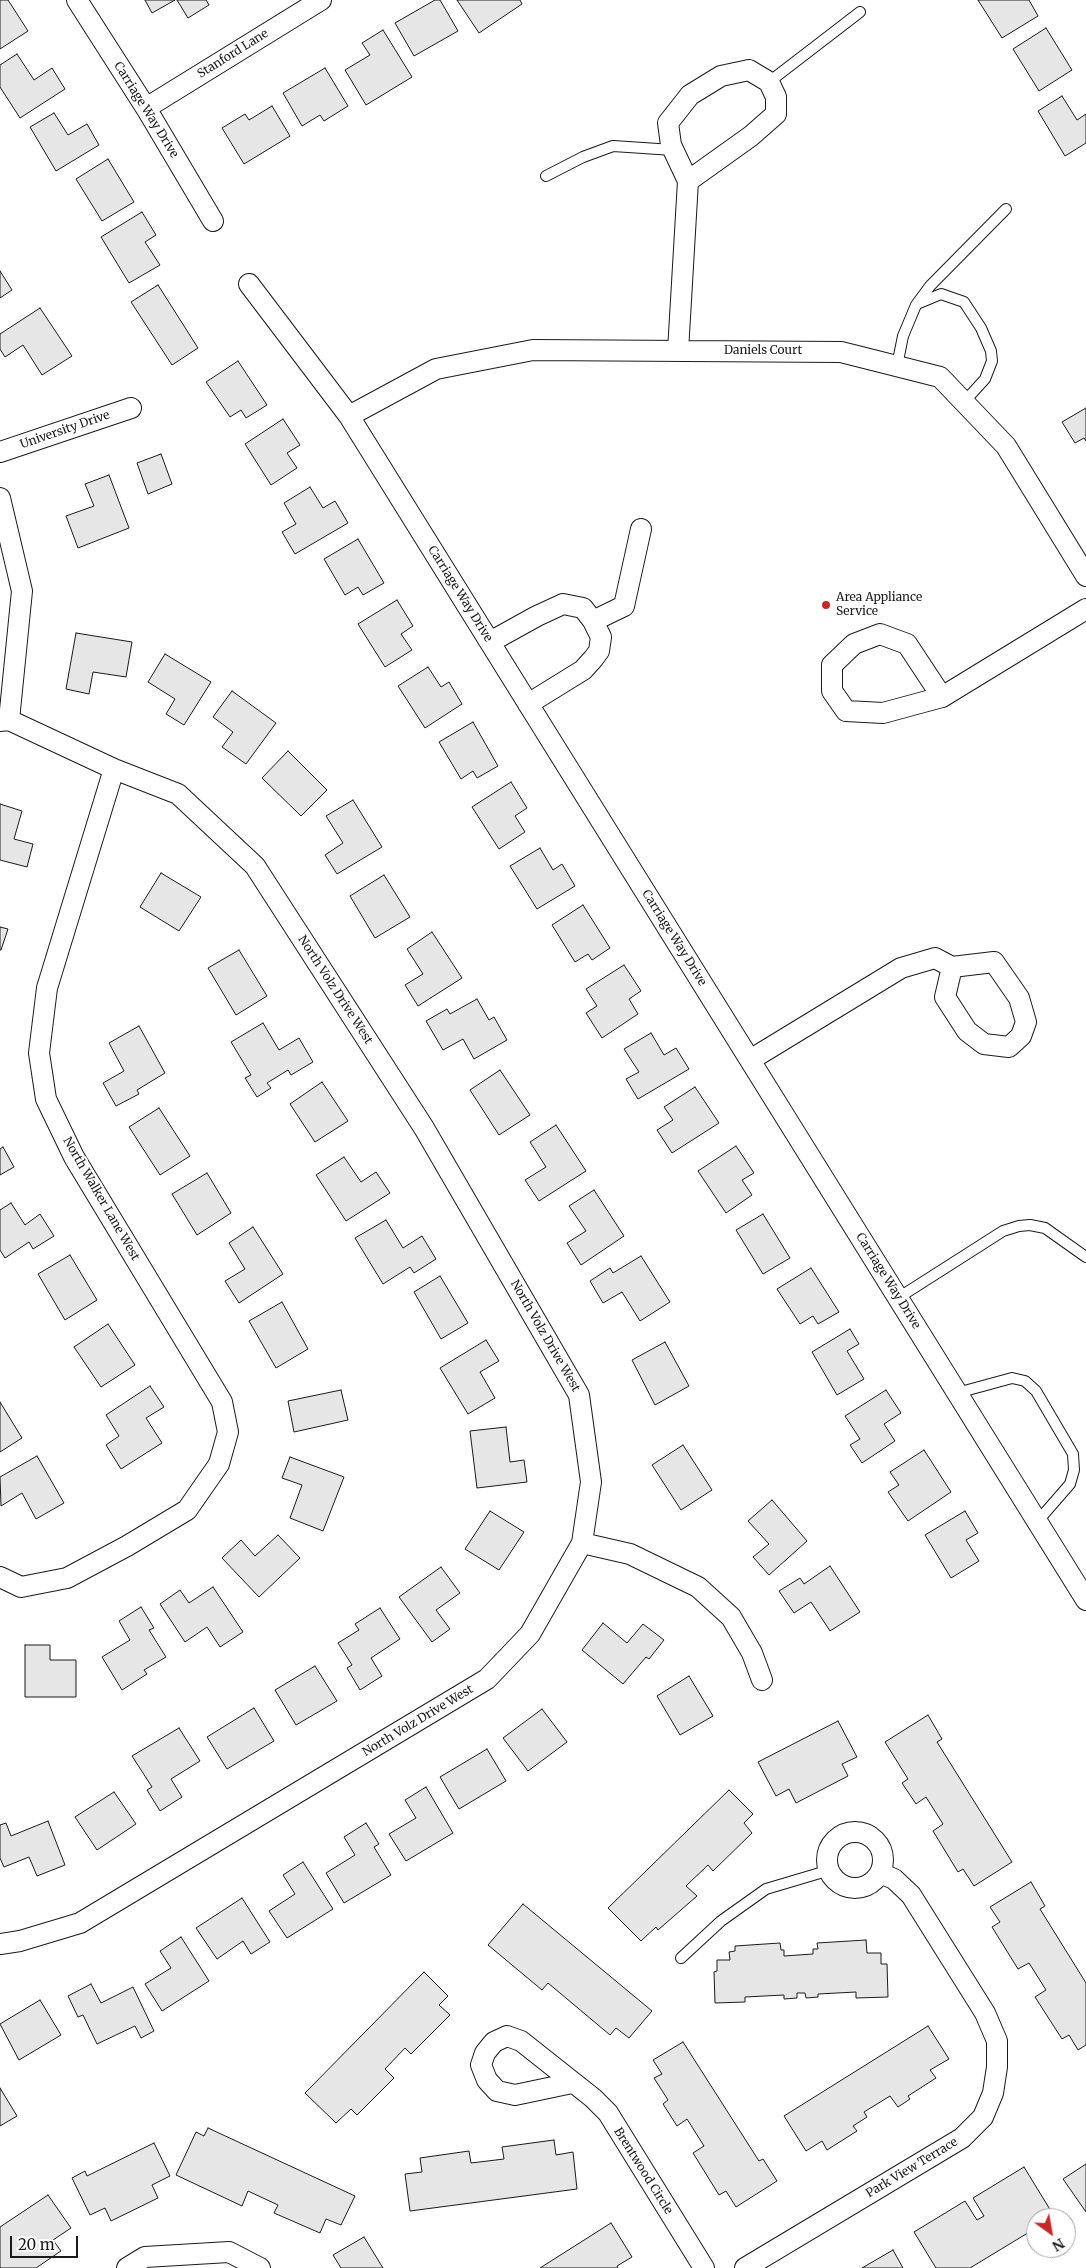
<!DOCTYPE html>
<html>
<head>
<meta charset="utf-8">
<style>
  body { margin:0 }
  #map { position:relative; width:1086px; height:2268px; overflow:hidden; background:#fff; font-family:Merriweather,serif }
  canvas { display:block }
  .north { position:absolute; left:1026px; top:2208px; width:50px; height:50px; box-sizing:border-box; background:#fff; border:1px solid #a3a3a3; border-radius:50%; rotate:148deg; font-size:14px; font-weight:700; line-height:20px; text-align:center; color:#1a1a1a }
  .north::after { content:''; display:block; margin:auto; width:18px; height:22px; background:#c62828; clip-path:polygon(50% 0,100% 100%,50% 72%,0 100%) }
  .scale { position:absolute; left:10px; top:2236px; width:68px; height:22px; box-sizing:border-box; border:2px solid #1a1a1a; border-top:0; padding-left:6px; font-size:15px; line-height:18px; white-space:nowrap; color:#1a1a1a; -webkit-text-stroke:4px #fff; paint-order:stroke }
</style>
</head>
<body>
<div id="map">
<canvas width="1086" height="2268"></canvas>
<div class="north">N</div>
<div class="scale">20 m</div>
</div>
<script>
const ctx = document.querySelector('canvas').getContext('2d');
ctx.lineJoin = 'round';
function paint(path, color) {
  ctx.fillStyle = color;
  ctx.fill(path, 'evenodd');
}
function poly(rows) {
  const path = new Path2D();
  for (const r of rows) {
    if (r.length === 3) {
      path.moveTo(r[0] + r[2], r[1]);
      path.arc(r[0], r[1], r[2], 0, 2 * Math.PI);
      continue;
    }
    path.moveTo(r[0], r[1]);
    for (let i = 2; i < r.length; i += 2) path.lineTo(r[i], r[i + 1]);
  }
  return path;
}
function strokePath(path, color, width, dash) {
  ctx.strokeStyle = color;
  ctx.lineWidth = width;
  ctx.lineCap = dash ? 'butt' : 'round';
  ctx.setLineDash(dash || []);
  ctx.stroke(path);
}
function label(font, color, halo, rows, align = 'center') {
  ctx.font = font + ' Merriweather,serif';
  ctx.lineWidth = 4;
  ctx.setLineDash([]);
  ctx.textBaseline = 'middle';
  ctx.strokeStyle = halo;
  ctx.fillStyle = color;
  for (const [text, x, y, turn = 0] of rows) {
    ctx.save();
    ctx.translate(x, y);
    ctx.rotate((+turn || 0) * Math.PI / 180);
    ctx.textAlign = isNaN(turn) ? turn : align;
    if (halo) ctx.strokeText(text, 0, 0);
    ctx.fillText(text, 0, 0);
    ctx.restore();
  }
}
const building = poly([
  [0,0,8,0,28,31,0,49,0,0],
  [145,0,175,0,152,13,145,0],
  [177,0,206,0,209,5,188,18,177,0],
  [435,0,440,0,458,31,414,56,395,23,435,0],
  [457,0,520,0,522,4,479,33,457,0],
  [978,0,1029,0,1038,16,1002,38,978,0],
  [1046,28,1072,70,1039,91,1013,49,1046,28],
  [383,30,412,77,366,105,345,70,370,55,362,43,383,30],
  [17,54,34,80,52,68,65,89,20,118,0,87,0,65,17,54],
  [325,68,348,106,324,121,320,115,302,126,283,93,325,68],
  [1062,96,1077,120,1086,114,1086,143,1065,156,1038,111,1062,96],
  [272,106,290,136,244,164,222,128,245,114,249,120,272,106],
  [54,113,68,135,87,124,99,145,56,171,30,127,54,113],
  [108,159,134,202,102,221,76,179,108,159],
  [142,212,156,235,145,242,160,265,129,283,101,237,142,212],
  [0,271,12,290,0,298,0,271],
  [158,285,198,348,172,365,131,302,158,285],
  [40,308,72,356,42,375,23,345,5,357,0,349,0,334,40,308],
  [238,361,267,405,246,418,241,410,230,417,206,382,238,361],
  [1086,408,1086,441,1084,438,1075,443,1062,422,1086,408],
  [283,419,300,445,287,453,297,468,271,485,245,444,283,419],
  [161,454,172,484,148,494,137,463,161,454],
  [109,475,129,528,78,548,66,516,94,506,85,484,109,475],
  [310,487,323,508,335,501,348,523,295,554,282,532,296,524,284,503,310,487],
  [358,539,384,583,363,595,358,587,345,595,324,559,358,539],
  [397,600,413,626,401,634,412,650,385,667,358,624,397,600],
  [76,633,132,642,126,677,93,672,89,694,66,689,76,633],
  [165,654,211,682,184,725,166,714,175,699,148,682,165,654],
  [428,667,441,687,449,682,462,704,425,728,398,686,428,667],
  [232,691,276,723,246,764,222,747,233,732,213,717,232,691],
  [473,722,498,766,477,778,473,771,461,779,439,742,473,722],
  [288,751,327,790,301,816,262,778,288,751],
  [511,782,527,808,515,816,525,832,499,849,472,807,511,782],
  [353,800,382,847,337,874,325,855,343,843,326,816,353,800],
  [0,804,22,811,14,839,33,844,27,867,0,860,0,804],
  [540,848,553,870,562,864,575,886,537,909,510,866,540,848],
  [161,873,201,897,179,931,140,907,161,873],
  [384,875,410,917,375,938,350,896,384,875],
  [583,905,610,948,592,960,588,954,575,962,552,925,583,905],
  [0,927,8,929,1,950,0,950,0,927],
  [432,932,462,978,418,1006,405,985,423,974,407,949,432,932],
  [239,950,267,996,236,1015,208,968,239,950],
  [624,965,641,991,629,999,638,1014,602,1038,586,1013,597,1006,586,989,624,965],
  [477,999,489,1020,494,1017,507,1040,474,1059,463,1039,443,1050,426,1021,447,1009,450,1014,477,999],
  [263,1023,279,1050,299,1038,313,1062,291,1075,288,1070,267,1083,271,1088,257,1097,245,1078,251,1075,231,1042,263,1023],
  [139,1026,165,1073,137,1090,139,1094,116,1106,103,1083,124,1071,109,1043,139,1026],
  [651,1033,664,1055,676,1048,689,1069,638,1099,626,1079,639,1072,624,1049,651,1033],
  [500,1070,530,1115,499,1135,470,1090,500,1070],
  [322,1082,348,1121,315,1142,290,1104,322,1082],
  [695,1087,719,1123,672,1153,657,1130,673,1120,664,1107,695,1087],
  [159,1108,190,1156,160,1175,129,1127,159,1108],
  [556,1125,586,1171,539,1201,525,1180,546,1167,530,1142,556,1125],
  [736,1146,754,1173,742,1180,752,1195,726,1213,698,1171,736,1146],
  [3,1147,14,1167,0,1175,0,1149,3,1147],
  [344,1157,361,1182,376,1172,390,1193,346,1221,316,1175,344,1157],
  [207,1173,231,1213,197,1235,172,1194,207,1173],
  [594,1190,624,1236,581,1265,567,1243,586,1231,569,1206,594,1190],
  [11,1203,25,1225,40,1214,54,1236,33,1249,29,1242,5,1258,0,1250,0,1210,11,1203],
  [763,1214,790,1258,763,1274,736,1230,763,1214],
  [386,1220,403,1248,422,1236,436,1259,414,1273,410,1267,383,1284,355,1238,386,1220],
  [253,1227,283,1274,239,1303,225,1281,245,1269,229,1243,253,1227],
  [70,1255,97,1300,65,1320,38,1274,70,1255],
  [641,1256,670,1302,640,1321,622,1292,603,1303,590,1281,610,1268,613,1273,641,1256],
  [811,1268,839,1312,818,1324,813,1316,800,1324,777,1289,811,1268],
  [440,1276,468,1323,441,1339,414,1292,440,1276],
  [282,1302,308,1349,276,1368,249,1321,282,1302],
  [108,1324,135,1365,101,1387,74,1347,108,1324],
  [850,1329,859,1344,847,1351,864,1379,837,1395,812,1352,850,1329],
  [486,1340,499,1361,480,1372,495,1398,468,1414,440,1368,486,1340],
  [665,1342,689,1386,655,1405,632,1360,665,1342],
  [150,1386,164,1407,146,1418,162,1443,121,1469,106,1445,119,1436,106,1415,150,1386],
  [341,1390,348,1420,294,1432,288,1401,341,1390],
  [886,1390,901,1413,884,1424,895,1441,862,1463,850,1445,860,1439,845,1416,886,1390],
  [0,1402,22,1438,0,1452,0,1402],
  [506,1427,510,1462,524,1460,527,1482,477,1488,470,1431,506,1427],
  [683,1445,712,1490,681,1510,652,1465,683,1445],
  [924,1450,951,1492,908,1521,888,1492,899,1485,890,1472,924,1450],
  [37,1456,64,1503,36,1519,22,1493,1,1506,0,1477,37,1456],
  [290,1457,344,1477,323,1531,290,1518,302,1485,282,1478,290,1457],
  [772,1500,807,1541,769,1575,753,1557,769,1544,748,1521,772,1500],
  [490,1511,524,1532,499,1570,465,1549,490,1511],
  [965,1511,978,1533,966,1540,979,1561,951,1578,925,1535,965,1511],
  [278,1535,300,1558,259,1597,222,1558,241,1540,255,1556,278,1535],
  [830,1566,860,1612,830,1631,811,1602,794,1613,779,1591,800,1578,804,1584,830,1566],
  [441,1567,460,1593,436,1610,450,1629,432,1642,399,1597,441,1567],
  [213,1587,243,1632,220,1647,207,1627,185,1642,160,1604,180,1590,189,1603,213,1587],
  [141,1607,154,1628,149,1630,166,1657,144,1670,147,1674,122,1690,102,1657,130,1640,119,1621,141,1607],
  [380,1608,400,1639,371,1658,382,1676,360,1690,347,1668,352,1665,338,1643,359,1630,355,1624,380,1608],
  [603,1623,627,1643,643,1624,664,1640,649,1659,646,1657,623,1684,582,1650,603,1623],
  [25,1645,50,1645,50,1660,76,1660,76,1697,25,1697,25,1645],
  [315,1666,337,1701,296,1725,275,1690,315,1666],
  [689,1676,713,1716,680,1735,657,1696,689,1676],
  [254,1708,274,1741,227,1769,207,1737,254,1708],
  [542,1709,567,1742,528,1771,503,1738,542,1709],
  [928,1715,942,1739,937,1742,1012,1862,974,1886,963,1869,958,1872,933,1831,943,1824,926,1797,916,1804,902,1783,908,1779,885,1742,928,1715],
  [838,1721,857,1757,842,1764,848,1776,796,1803,789,1789,776,1796,758,1762,838,1721],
  [179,1728,200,1761,171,1779,182,1797,160,1811,147,1790,152,1787,132,1756,179,1728],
  [487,1749,506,1781,459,1809,440,1777,487,1749],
  [426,1787,453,1833,406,1861,389,1834,416,1818,405,1800,426,1787],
  [729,1790,753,1814,744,1823,752,1833,713,1871,708,1865,686,1886,697,1896,658,1930,656,1927,641,1941,608,1908,729,1790],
  [114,1792,136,1824,97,1850,75,1817,114,1792],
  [48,1821,65,1865,37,1876,29,1857,4,1867,0,1858,0,1825,6,1823,11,1836,48,1821],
  [366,1823,379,1844,374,1847,391,1875,344,1903,326,1873,355,1855,344,1837,366,1823],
  [303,1862,333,1909,287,1938,269,1911,295,1894,283,1875,303,1862],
  [1031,1882,1045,1906,1040,1909,1086,1983,1086,2045,1078,2050,1069,2035,1062,2039,1035,1997,1046,1990,1029,1963,1018,1969,992,1927,1000,1922,990,1907,1031,1882],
  [242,1898,270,1942,251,1954,243,1941,217,1959,196,1928,242,1898],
  [523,1904,652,2011,629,2038,616,2028,610,2035,548,1983,542,1990,488,1945,523,1904],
  [181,1937,209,1981,162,2011,145,1984,171,1968,160,1951,181,1937],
  [866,1940,867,1953,881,1953,881,1964,887,1964,888,1997,856,1998,856,1992,818,1994,818,1997,806,1998,805,1993,797,1993,797,1998,784,1999,784,1995,745,1997,745,2002,715,2003,714,1972,717,1971,717,1960,730,1960,729,1952,735,1951,735,1946,780,1943,781,1950,784,1950,784,1956,813,1954,813,1949,818,1949,817,1943,866,1940],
  [424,1972,448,1996,439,2005,450,2015,411,2054,405,2048,385,2069,394,2078,357,2115,351,2109,336,2123,305,2093,424,1972],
  [91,1984,101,2003,133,1987,154,2031,141,2038,135,2026,97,2044,83,2015,78,2017,68,1996,91,1984],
  [40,2000,61,2035,19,2060,0,2024,40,2000],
  [928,2026,949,2059,930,2070,936,2078,908,2096,910,2099,898,2107,890,2096,864,2112,867,2117,853,2126,857,2131,827,2150,822,2141,806,2151,784,2116,928,2026],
  [683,2042,759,2161,763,2159,777,2181,736,2207,726,2191,719,2195,693,2153,704,2146,687,2119,677,2126,663,2104,668,2100,654,2078,662,2074,653,2060,683,2042],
  [0,2088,17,2116,0,2126,0,2088],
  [208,2128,355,2196,341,2225,326,2219,320,2233,274,2213,278,2205,248,2191,242,2206,176,2175,196,2132,204,2136,208,2128],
  [554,2140,556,2155,573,2152,577,2189,410,2211,405,2174,422,2172,420,2158,469,2151,471,2163,504,2159,502,2147,554,2140],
  [154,2143,170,2176,152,2185,158,2198,111,2221,105,2208,90,2215,72,2178,85,2171,87,2176,154,2143],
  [1086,2164,1086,2212,1063,2179,1086,2164],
  [1024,2167,1054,2216,1036,2218,1036,2228,970,2268,936,2268,914,2232,965,2201,977,2220,984,2216,973,2198,1024,2167],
  [48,2195,71,2228,53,2240,61,2251,36,2268,0,2268,0,2227,48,2195],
  [611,2223,632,2257,617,2266,618,2268,540,2268,611,2223],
  [364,2237,383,2268,341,2268,333,2255,364,2237],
  [893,2250,903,2268,862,2268,893,2250]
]);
paint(building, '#e6e6e6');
strokePath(building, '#1a1a1a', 1);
const service = poly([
  [769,82,860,12],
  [546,176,583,157,613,146,673,150],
  [917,304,941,294,964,302,981,328,991,351,992,361,985,379,964,402],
  [897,366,903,336,916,305,930,286,1006,209],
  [898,1298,1003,1231,1019,1226,1030,1225,1045,1228,1086,1257],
  [957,1393,1012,1378,1025,1381,1036,1391,1073,1454,1074,1470,1070,1484,1037,1522],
  [681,1958,721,1921,766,1889,830,1870]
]);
const minor = poly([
  [77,0,146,108,213,221],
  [146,108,321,0],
  [249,284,349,416,1086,1600],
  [678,351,688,181,751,136,776,114,776,97,769,82,749,70,721,76,690,95,668,123,671,145,688,181],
  [349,416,436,369,533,350,841,352,940,377,1006,446,1086,576],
  [0,452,131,408],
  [0,498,22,591,9,720],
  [593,621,624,606,641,529],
  [490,642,537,616,563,604,583,608,593,621,601,637,599,651,593,659,583,670,528,704],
  [942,697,907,644,880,634,854,644,832,665,832,691,846,711,883,713,942,697,1086,609],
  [0,721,9,720,114,769,178,794,255,866,424,1128,579,1395,591,1482,582,1543,530,1634,487,1679,80,1923,20,1941,0,1944],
  [750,1060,901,968,935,958,952,967,994,962,1019,998,1026,1022,1021,1036,1009,1047,984,1044,967,1031,945,997,952,967],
  [582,1543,630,1554,698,1587,731,1617,752,1653,762,1680],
  [0,1577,21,1587,67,1578,127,1546,187,1510,219,1464,228,1432,222,1402,74,1157,46,1099,39,1053,47,988,114,769],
  [855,1860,28],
  [572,2083,515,2095,497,2091,487,2080,481,2065,485,2053,494,2042,507,2036,521,2041,593,2098,608,2113,704,2268],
  [127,2268,145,2257,229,2252,260,2268],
  [745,2268,962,2138,983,2117,993,2093,997,2067,997,2041,985,2013,911,1895,894,1879,880,1873]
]);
strokePath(service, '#1a1a1a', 12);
strokePath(minor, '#1a1a1a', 22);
strokePath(service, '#fff', 10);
strokePath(minor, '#fff', 20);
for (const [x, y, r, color] of [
  [826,605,5,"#c62828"]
]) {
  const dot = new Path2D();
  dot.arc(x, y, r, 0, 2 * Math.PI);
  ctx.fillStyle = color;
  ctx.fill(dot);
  strokePath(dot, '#fff', 2);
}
label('12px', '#1a1a1a', '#fff', [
  ["Stanford Lane",233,54,-32],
  ["Carriage Way Drive",146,110,58],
  ["Daniels Court",763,351],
  ["University Drive",65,430,-19],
  ["Carriage Way Drive",460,594,58],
  ["Carriage Way Drive",674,938,58],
  ["North Volz Drive West",335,990,57],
  ["North Walker Lane West",101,1199,60],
  ["Carriage Way Drive",888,1281,58],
  ["North Volz Drive West",545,1336,60],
  ["North Volz Drive West",418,1721,-31],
  ["Park View Terrace",912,2168,-31],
  ["Brentwood Circle",643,2171,58]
]);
label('12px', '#1a1a1a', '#fff', [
  ["Area Appliance",836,598],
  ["Service",836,612]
], 'left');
</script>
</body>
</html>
